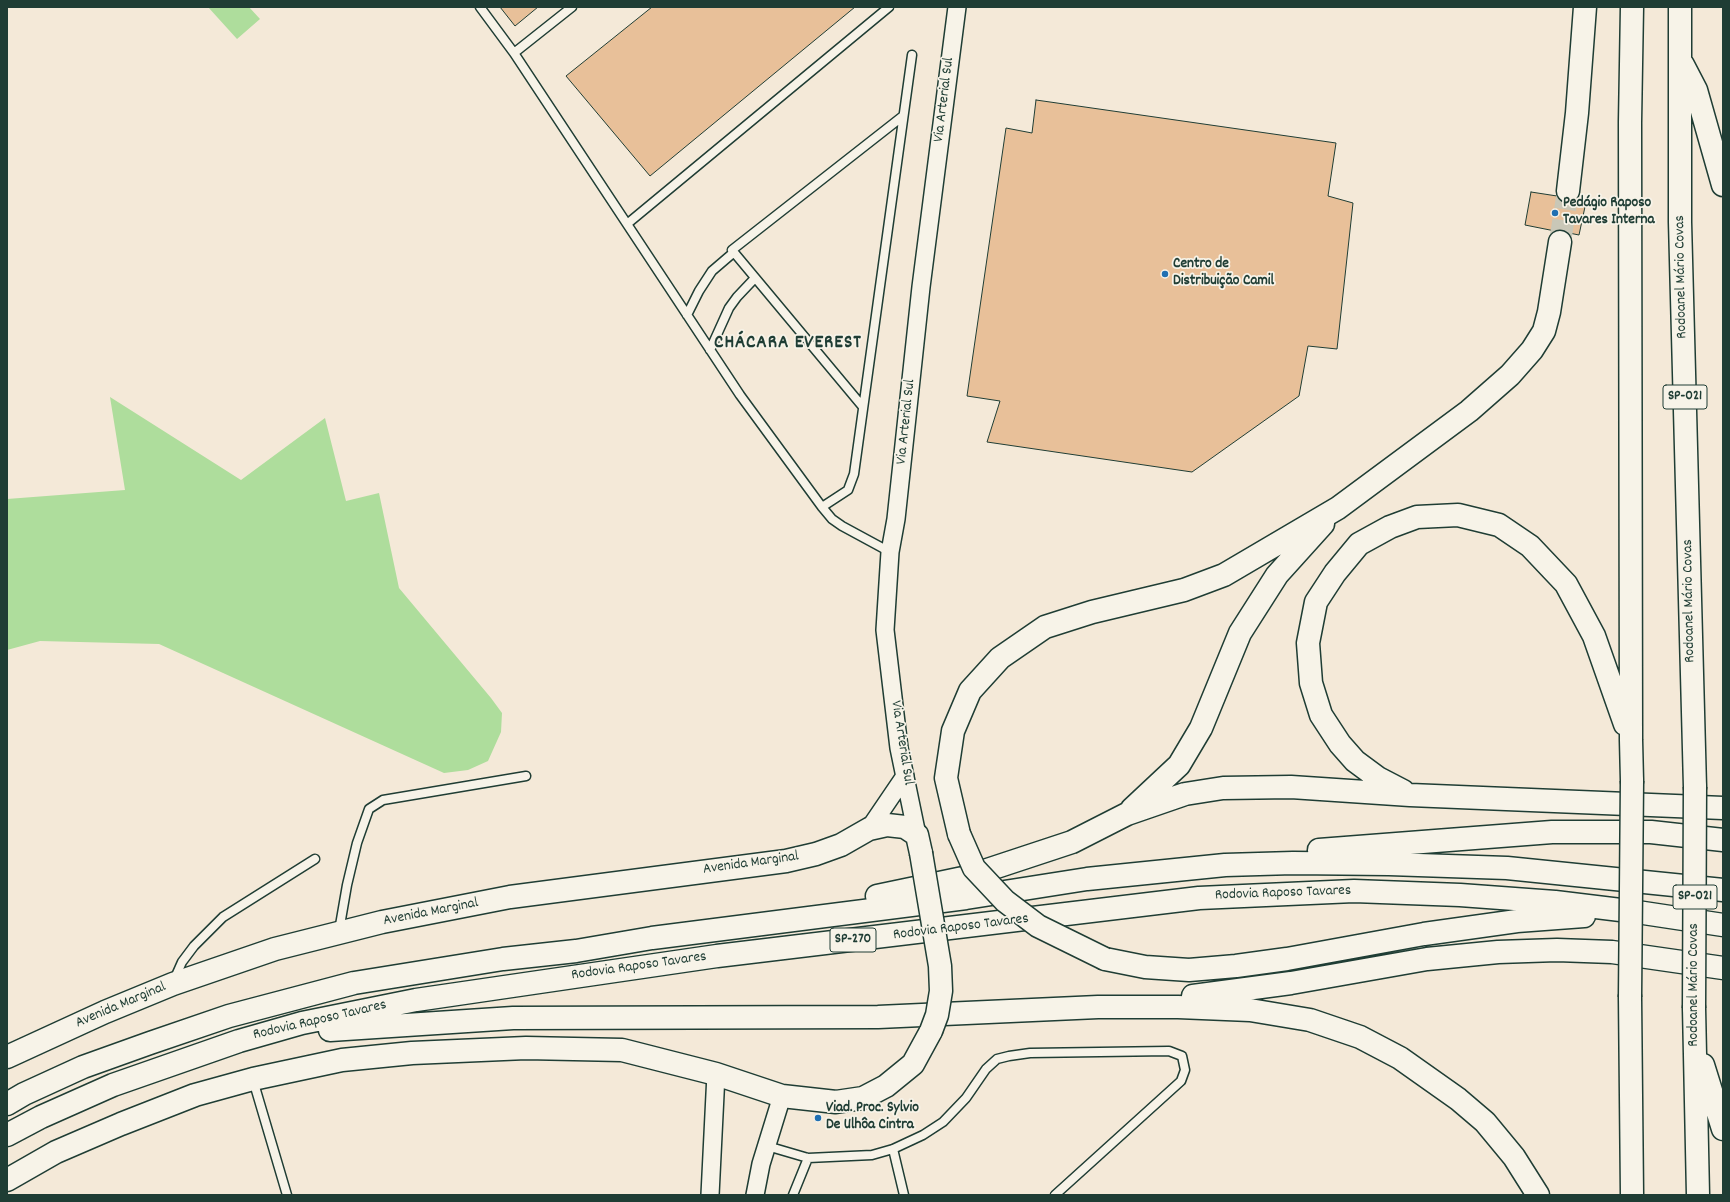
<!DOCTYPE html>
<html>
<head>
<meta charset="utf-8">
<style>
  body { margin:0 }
  #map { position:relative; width:1730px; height:1202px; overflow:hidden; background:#f4e9d8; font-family:Dekko,sans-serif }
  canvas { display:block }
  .frame { position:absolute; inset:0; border:8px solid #1f3d34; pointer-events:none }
</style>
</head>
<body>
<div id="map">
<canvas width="1730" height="1202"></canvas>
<div class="frame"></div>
</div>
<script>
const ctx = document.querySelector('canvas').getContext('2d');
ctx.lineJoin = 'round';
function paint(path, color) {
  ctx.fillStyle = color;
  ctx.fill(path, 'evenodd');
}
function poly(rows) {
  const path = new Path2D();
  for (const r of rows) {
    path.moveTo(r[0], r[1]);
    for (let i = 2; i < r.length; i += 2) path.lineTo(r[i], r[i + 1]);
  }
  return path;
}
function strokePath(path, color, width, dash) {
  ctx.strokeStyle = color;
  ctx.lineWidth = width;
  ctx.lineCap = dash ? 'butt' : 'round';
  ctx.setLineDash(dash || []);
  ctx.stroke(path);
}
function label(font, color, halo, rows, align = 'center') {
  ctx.font = font + ' Dekko,sans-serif';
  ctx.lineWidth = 3.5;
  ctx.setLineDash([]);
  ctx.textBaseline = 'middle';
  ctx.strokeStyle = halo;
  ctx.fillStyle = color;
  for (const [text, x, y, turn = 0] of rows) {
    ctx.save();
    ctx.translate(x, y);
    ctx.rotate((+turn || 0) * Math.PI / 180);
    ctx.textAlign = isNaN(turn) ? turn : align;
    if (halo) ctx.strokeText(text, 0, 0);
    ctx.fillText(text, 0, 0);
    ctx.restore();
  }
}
paint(poly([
  [208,7,249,7,260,19,237,39],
  [110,397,241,480,325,418,346,501,379,493,399,588,491,698,502,713,501,732,488,761,468,770,444,773,159,644,40,641,7,650,7,499,125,490]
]), '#aedd9c');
const building = poly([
  [500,7,538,7,515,26,500,7],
  [652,7,855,7,650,176,566,76,652,7],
  [1036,100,1336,143,1328,196,1353,203,1337,349,1308,346,1299,396,1192,472,987,442,1000,401,967,396,1006,128,1032,133,1036,100],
  [1531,192,1557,196,1561,201,1566,203,1573,203,1576,200,1586,202,1579,235,1569,233,1562,230,1555,231,1525,225,1531,192]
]);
paint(building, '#e8c099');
strokePath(building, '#1f3d34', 1);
strokePath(poly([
  [1560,242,1568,191]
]), '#c9c7b7', 22, [22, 11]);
const service = poly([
  [480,7,514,53,740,395,822,507,832,519,842,526,890,552],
  [514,53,572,7],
  [627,224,889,7],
  [687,315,699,291,712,271,733,253],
  [710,350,729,308,737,297,755,278],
  [863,407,732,250,903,116],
  [822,507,848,490,854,474,912,55],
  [339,931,347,885,357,843,369,809,383,800,526,776],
  [174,980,182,962,194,946,223,917,315,859],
  [253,1080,287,1195],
  [767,1146,808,1158,872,1155,893,1149,923,1135,943,1122,966,1098,986,1069,997,1059,1009,1056,1030,1053,1169,1051,1182,1056,1185,1070,1181,1081,1055,1195],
  [893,1149,904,1195],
  [793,1195,808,1158]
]);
const minor = poly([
  [869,829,905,776],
  [917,835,899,748,885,630,890,552,896,519,921,287,957,7],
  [710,1195,716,1074],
  [755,1195,761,1164,782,1096]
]);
const secondary = poly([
  [7,1057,105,1012,173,984,275,949,382,922,510,897,786,861,816,854,841,845,869,829,887,825,905,827,917,835,921,853],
  [7,1180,56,1152,121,1124,195,1095,253,1079,342,1060,412,1053,526,1048,622,1050,716,1074,782,1096,836,1102,863,1098,886,1086,913,1064,931,1031]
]);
const motorway = poly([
  [1632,7,1630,122,1631,740,1632,781],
  [1680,7,1680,222,1695,787],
  [1683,65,1696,90,1723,185],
  [1568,191,1577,113,1585,7],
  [1403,791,1378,778,1355,761,1340,744,1321,715,1311,683,1308,643,1316,602,1335,573,1359,544,1390,527,1417,517,1458,515,1499,525,1530,546,1566,584,1594,636,1625,724],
  [1132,809,1179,765,1201,728,1240,633,1277,575,1323,524],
  [959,834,946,778,953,731,970,691,1000,658,1045,627,1092,612,1184,590,1224,575,1338,508,1469,411,1510,375,1532,350,1544,331,1549,312,1560,242],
  [1319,850,1552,832,1651,832,1723,840],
  [877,896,963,878,1072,842,1127,814,1185,794,1223,788,1291,787,1410,795,1723,808],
  [1105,959,1145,967,1189,970,1236,966,1287,959,1424,934,1517,921,1584,916],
  [1193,996,1291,983,1427,959,1498,952,1557,950,1612,952,1723,968],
  [1630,997,1632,1195],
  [1694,1008,1698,1195],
  [330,1030,513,1018,878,1017,1098,1007,1178,1007,1250,1010,1310,1020,1360,1037,1400,1058,1458,1099,1485,1122,1514,1157,1538,1195],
  [1703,1065,1723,1129],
  [7,1104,24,1094,83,1067,150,1043,229,1016,354,983,503,959,576,951,652,938,966,898,1087,879,1225,865,1293,863,1389,864,1507,868,1723,890],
  [7,1135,41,1117,113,1085,239,1041,302,1023,416,1000,717,956,1199,898,1354,891,1460,895,1555,902,1637,912,1723,925]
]);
strokePath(service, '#1f3d34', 11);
strokePath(minor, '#1f3d34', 20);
strokePath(secondary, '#1f3d34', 25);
strokePath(motorway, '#1f3d34', 25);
strokePath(service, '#f7f3e8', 8);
strokePath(minor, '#f7f3e8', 17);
strokePath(secondary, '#f7f3e8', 22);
strokePath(motorway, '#f7f3e8', 22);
const secondaryBridge = poly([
  [921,853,940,966,941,991,937,1015,931,1031]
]);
const motorwayBridge = poly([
  [959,834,974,868,1005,901,1038,926,1105,959],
  [1630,997,1632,781],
  [1694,1008,1695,787]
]);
strokePath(secondaryBridge, '#1f3d34', 25, []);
strokePath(motorwayBridge, '#1f3d34', 25, []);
strokePath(secondaryBridge, '#f7f3e8', 22);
strokePath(motorwayBridge, '#f7f3e8', 22);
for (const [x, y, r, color] of [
  [1555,213,4,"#1f6fb2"],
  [1165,274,4,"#1f6fb2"],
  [818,1118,4,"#1f6fb2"]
]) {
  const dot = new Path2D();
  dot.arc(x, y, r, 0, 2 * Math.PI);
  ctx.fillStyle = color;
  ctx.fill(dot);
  strokePath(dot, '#f7f3e8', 1.5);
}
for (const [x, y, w] of [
  [1685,397,44],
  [1695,897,44],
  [853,940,46]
]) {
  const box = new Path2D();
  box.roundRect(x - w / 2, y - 12, w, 24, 3);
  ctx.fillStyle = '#f7f3e8';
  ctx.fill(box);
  strokePath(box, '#1f3d34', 1);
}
label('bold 14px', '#1f3d34', null, [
  ["SP-021",1685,397],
  ["SP-021",1695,897],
  ["SP-270",853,940]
]);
label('15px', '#1f3d34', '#f7f3e8', [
  ["Via Arterial Sul",945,100,-83],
  ["Rodoanel Mário Covas",1682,277,-91],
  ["Via Arterial Sul",907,422,-84],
  ["Rodoanel Mário Covas",1690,601,-91],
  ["Via Arterial Sul",901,743,81],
  ["Avenida Marginal",751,864,-8],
  ["Rodovia Raposo Tavares",1283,894,-2],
  ["Avenida Marginal",431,913,-11],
  ["Rodovia Raposo Tavares",961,928,-7],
  ["Rodovia Raposo Tavares",639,967,-8],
  ["Rodoanel Mário Covas",1695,985,-90],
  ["Avenida Marginal",121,1006,-23],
  ["Rodovia Raposo Tavares",320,1021,-13]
]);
label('bold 15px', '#1f3d34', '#f7f3e8', [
  ["Pedágio Raposo",1563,204],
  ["Tavares Interna",1563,221],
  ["Centro de",1173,265],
  ["Distribuição Camil",1173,282],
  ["Viad. Proc. Sylvio",826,1109],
  ["De Ulhôa Cintra",826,1126]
], 'left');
ctx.letterSpacing = '1px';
label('bold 19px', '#1f3d34', '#f7f3e8', [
  ["CHÁCARA EVEREST",788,344]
]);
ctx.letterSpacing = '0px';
</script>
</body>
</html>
